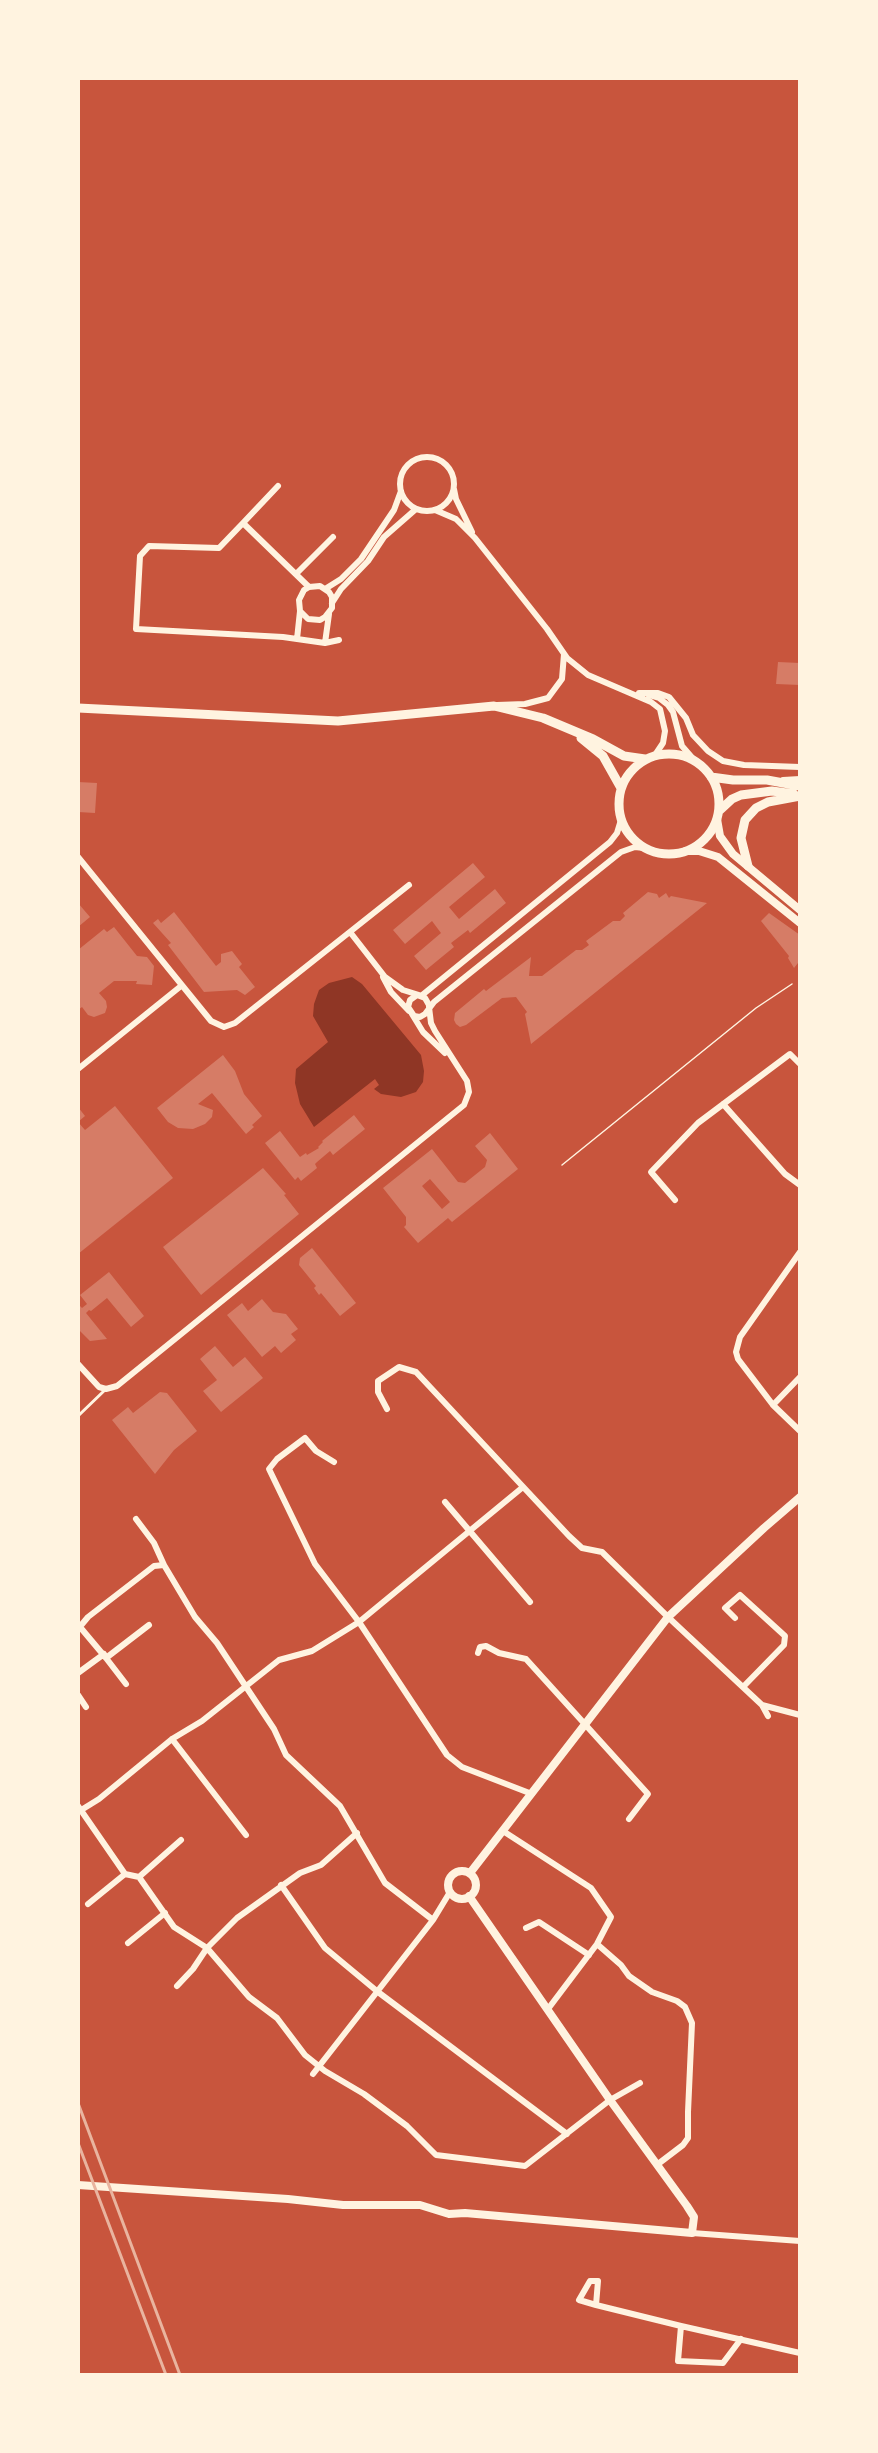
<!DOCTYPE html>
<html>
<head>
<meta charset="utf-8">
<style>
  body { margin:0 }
  #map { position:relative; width:878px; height:2453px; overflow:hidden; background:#c8553d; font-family:Karla,sans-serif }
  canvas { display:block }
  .frame { position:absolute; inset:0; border:80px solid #fff3e0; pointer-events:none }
</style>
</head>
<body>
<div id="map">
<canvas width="878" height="2453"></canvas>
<div class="frame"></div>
</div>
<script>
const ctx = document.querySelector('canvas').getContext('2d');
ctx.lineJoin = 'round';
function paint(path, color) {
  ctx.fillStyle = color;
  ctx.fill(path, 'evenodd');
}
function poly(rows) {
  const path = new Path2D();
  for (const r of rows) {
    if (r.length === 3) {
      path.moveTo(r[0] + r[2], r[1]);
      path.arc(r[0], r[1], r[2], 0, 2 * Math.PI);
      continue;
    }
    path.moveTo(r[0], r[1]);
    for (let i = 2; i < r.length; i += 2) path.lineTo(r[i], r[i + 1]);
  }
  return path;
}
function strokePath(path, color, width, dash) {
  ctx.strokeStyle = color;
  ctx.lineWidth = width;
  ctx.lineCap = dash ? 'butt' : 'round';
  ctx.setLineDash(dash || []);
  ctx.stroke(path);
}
paint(poly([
  [352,977,362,984,421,1055,424,1071,423,1082,416,1092,401,1097,381,1094,374,1089,379,1085,375,1079,314,1127,300,1104,295,1083,296,1069,328,1042,313,1016,314,1004,319,990,329,983]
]), '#8f3625');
paint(poly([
  [778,662,800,663,800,685,776,684],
  [78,782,97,783,95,813,78,812],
  [473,863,485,877,449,907,459,919,495,889,506,903,470,933,468,930,451,943,454,947,426,970,414,956,441,933,432,921,405,944,393,930],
  [648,892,657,894,659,898,666,893,669,898,671,896,707,903,531,1044,525,1014,527,1012,516,997,502,998,466,1025,460,1027,456,1024,454,1020,455,1013,484,989,486,991,531,957,529,976,542,976,576,950,582,950,589,945,586,941,613,921,620,921,625,916,623,913],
  [78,903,90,917,78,927],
  [174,912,216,966,221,962,221,954,232,951,242,964,239,967,255,987,245,995,237,990,204,992,168,945,171,943,153,923,158,919,161,923],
  [769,913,800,935,800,964,798,963,794,968,788,958,789,956,761,921],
  [114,927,137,956,147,957,154,966,152,985,136,984,137,981,114,981,99,993,106,1001,107,1007,105,1013,94,1017,88,1015,82,1007,78,1010,78,950,104,929,107,932],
  [223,1055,235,1071,244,1094,262,1116,252,1125,254,1127,246,1134,212,1093,198,1104,213,1110,212,1117,205,1124,193,1129,178,1128,168,1122,157,1108],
  [115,1106,173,1178,78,1254,78,1107,85,1116,78,1122,85,1130],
  [354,1115,365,1129,333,1155,330,1151,317,1162,315,1164,317,1168,301,1181,298,1177,295,1180,265,1143,280,1131,300,1157,306,1153,307,1155,319,1148,318,1147,323,1142,322,1141],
  [490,1133,518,1169,452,1222,448,1218,418,1243,404,1227,406,1225,406,1217,383,1188,432,1149,458,1182,465,1183,485,1167,487,1160,475,1146],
  [430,1179,450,1202,442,1209,422,1186],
  [263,1168,286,1194,284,1195,299,1214,201,1295,163,1247],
  [312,1248,356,1303,340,1316,321,1293,319,1295,314,1288,316,1286,299,1265,300,1258],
  [109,1272,144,1316,131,1327,107,1298,91,1311,89,1310,86,1313,107,1339,90,1341,78,1329,78,1304,82,1308,87,1304,80,1295],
  [262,1299,273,1312,286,1314,298,1329,291,1334,296,1340,281,1353,275,1346,262,1357,227,1315,242,1303,248,1311],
  [215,1346,233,1367,245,1357,263,1378,221,1412,203,1391,217,1380,200,1359],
  [160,1392,167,1393,197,1431,174,1450,155,1474,112,1420,128,1407,133,1413]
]), '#d67c66');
strokePath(poly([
  [562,1165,756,1008,792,984]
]), '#fff3e0', 1.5);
strokePath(poly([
  [78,1416,106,1389]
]), '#fff3e0', 3);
strokePath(poly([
  [427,484,27],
  [278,486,243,523,309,587,320,586,329,592,332,597,332,608,325,617,320,620,308,619,300,611,299,600,304,590,309,587],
  [454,489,456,499,472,532],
  [435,510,456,519,475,538,547,629,567,658,588,675,651,702,660,709,665,731,663,743,655,755],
  [243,523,219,548,149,546,140,556,136,629,283,637,325,643,339,640],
  [296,574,333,537],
  [325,589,341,579,361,559,394,510,401,491],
  [332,603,341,589,368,561,384,537,416,509],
  [297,639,300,611],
  [325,643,329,614],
  [639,693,658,693,669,697,686,718,693,735,708,751,723,761,744,765,800,767],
  [649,695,659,698,668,705,673,712,682,746,695,761],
  [497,705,525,704,548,698,562,679,564,654],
  [783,780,800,779],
  [78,857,211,1021,224,1027,235,1023,409,885],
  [350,932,385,977,403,990,419,995],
  [383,977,391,992,409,1011],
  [421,996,610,842,617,833,621,820],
  [429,1005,425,998,417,995,410,1000,408,1007,414,1016,420,1017,425,1014,434,1002,621,852,635,847,644,848],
  [412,1014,423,1032,445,1053],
  [78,1069,181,986],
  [723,1104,785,1174,800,1185],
  [675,1200,651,1172,698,1123,790,1054,800,1064],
  [800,1252,740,1337,736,1352,738,1359,773,1405,800,1431],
  [78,1364,99,1387,106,1389,117,1386,464,1105,469,1092,467,1081,435,1031,431,1023,429,1007],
  [773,1405,800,1377],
  [387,1409,378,1392,378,1381,399,1367,416,1372,569,1536,582,1548,602,1552,668,1617,762,1705,768,1716],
  [334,1462,316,1451,305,1438,277,1459,269,1469,315,1564,359,1622,447,1755,462,1767,532,1794],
  [445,1502,530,1602],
  [136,1519,154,1543,164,1565],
  [735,1618,725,1608,740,1595,785,1636,784,1645,743,1687],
  [80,1627,106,1658,149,1625],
  [78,1629,88,1617,154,1566,164,1565,195,1617,217,1643,274,1729,286,1755,340,1806,385,1883,433,1920],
  [478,1653,480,1647,486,1646,499,1653,526,1659,648,1794,629,1819],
  [106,1658,126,1684],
  [78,1673,104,1654],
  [78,1695,86,1707],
  [762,1705,800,1715],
  [172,1739,246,1835],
  [78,1806,125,1874,139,1877,174,1927,207,1948,249,1997,277,2018,305,2055,325,2071,364,2094,407,2126,436,2155,525,2166,610,2100,640,2083],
  [78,1812,99,1799,172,1739,202,1721,279,1660,312,1651,359,1622,523,1487],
  [503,1831,591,1888,611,1917,597,1944,548,2009],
  [139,1877,181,1840],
  [281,1885,325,1948,378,1992,567,2134],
  [88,1904,125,1874],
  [526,1928,539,1922,589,1955],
  [128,1943,165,1913],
  [597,1944,621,1965,629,1976,652,1992,677,2001,685,2007,692,2023,688,2112,688,2138,683,2145,658,2164],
  [177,1986,193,1969,207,1948,237,1918,300,1873,321,1865,357,1833],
  [313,2074,433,1920,450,1892],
  [692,2233,800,2241],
  [596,2305,598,2281,590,2281,579,2300,596,2305,681,2326,800,2353],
  [681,2326,678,2361,723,2363,741,2339]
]), '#fff3e0', 6);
strokePath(poly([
  [717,819,720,836,733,854,800,910],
  [686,851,699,851,718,857,800,923],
  [462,1885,14],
  [470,1873,668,1617,764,1528,800,1497],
  [78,2185,288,2199,343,2205,420,2205,449,2214,465,2213,692,2233,694,2217,687,2206,610,2100,469,1896]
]), '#fff3e0', 8);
strokePath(poly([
  [78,708,338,721,494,706,543,718,593,739,624,756,645,759],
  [581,738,603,756,621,788],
  [669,804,50],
  [711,777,733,780,767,780,800,786],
  [719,811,732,799,741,795,772,791,794,794],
  [748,866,741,838,745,820,756,808,768,802,800,796]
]), '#fff3e0', 9);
strokePath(poly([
  [78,2103,180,2375],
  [78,2143,166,2375]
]), '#e9b49f', 3);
</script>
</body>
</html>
